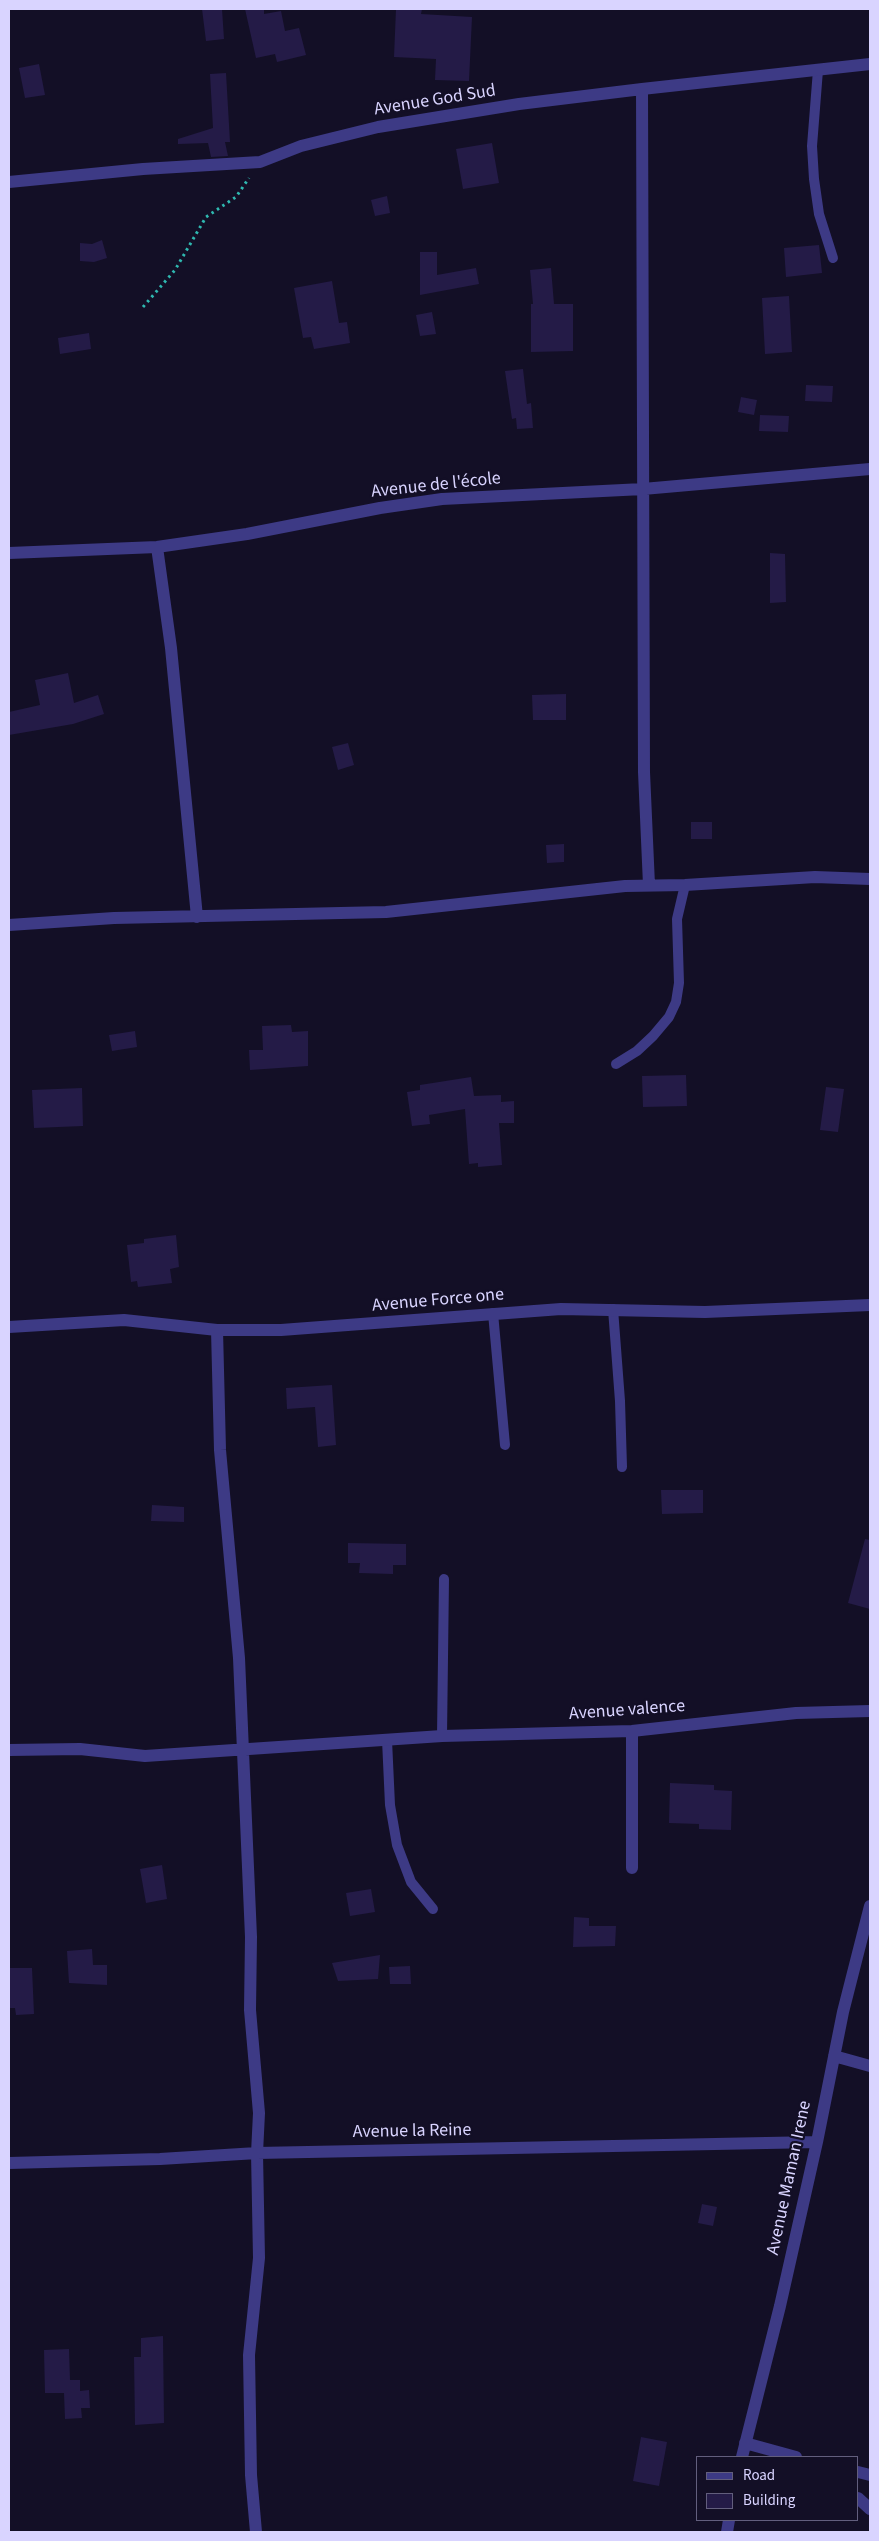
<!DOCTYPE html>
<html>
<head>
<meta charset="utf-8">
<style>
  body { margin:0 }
  #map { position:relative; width:879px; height:2541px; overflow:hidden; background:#130f26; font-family:"Source Sans 3",sans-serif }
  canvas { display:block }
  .frame { position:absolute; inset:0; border:10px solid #d9d4ff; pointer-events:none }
  .legend { position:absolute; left:696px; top:2456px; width:162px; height:65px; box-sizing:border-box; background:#130f26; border:1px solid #625e7d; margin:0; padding:6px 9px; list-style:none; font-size:15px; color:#d9d4ff }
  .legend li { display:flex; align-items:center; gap:10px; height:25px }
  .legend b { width:25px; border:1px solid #625e7d }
</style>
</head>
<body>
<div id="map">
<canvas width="879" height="2541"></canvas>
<div class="frame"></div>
<ul class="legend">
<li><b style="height:6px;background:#3d3a85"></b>Road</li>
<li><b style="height:14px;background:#241b47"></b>Building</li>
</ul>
</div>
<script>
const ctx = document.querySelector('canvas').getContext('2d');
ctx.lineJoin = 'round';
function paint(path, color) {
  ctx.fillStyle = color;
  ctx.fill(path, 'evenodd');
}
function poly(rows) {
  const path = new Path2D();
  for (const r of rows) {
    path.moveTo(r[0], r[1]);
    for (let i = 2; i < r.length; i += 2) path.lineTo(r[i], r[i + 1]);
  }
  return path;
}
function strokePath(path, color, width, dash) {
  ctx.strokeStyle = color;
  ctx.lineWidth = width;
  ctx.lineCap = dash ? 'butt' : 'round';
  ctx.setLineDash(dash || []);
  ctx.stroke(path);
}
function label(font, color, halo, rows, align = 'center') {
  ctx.font = font + ' "Source Sans 3",sans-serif';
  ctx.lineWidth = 4.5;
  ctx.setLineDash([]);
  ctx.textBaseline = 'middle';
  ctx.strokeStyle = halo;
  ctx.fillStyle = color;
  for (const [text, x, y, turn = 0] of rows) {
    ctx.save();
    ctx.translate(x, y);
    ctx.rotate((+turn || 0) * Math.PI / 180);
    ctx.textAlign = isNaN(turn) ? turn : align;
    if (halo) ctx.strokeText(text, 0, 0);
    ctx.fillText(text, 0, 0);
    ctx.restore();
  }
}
paint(poly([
  [202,9,222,9,224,39,206,41],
  [245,9,264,9,264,14,281,11,285,31,299,28,306,55,277,62,275,54,256,58],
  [396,9,422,9,421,14,472,17,469,81,435,80,436,59,394,57],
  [39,64,45,95,25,98,19,68],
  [226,73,230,142,225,142,228,156,211,157,208,143,178,144,178,139,213,128,210,74],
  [492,143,499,183,463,189,456,149],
  [387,196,390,213,375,216,371,200],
  [102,240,107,258,94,262,80,261,80,243,92,244],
  [819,245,822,273,786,277,784,248],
  [420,252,437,252,437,275,476,268,479,284,420,295],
  [551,268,554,304,573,304,573,351,531,352,531,304,533,304,530,270],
  [332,281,339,323,347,322,350,343,314,349,311,337,303,338,294,288],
  [789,296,792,352,765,354,762,298],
  [432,312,436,334,420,336,416,315],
  [89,333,91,349,60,354,58,338],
  [523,369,527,404,531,403,533,428,517,429,516,418,512,419,505,371],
  [806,385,833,386,832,402,805,401],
  [741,397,757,400,754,415,738,412],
  [760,415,789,416,788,432,759,431],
  [770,553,785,554,786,602,770,603],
  [68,673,74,703,98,695,104,714,73,724,9,735,9,712,40,705,35,680],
  [566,694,566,720,533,720,532,695],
  [348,743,354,765,338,770,332,747],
  [691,822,712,822,712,839,691,839],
  [564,844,564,862,547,863,546,845],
  [291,1025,292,1032,308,1031,308,1066,250,1070,249,1050,263,1050,262,1026],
  [135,1031,137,1047,112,1051,109,1035],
  [686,1075,687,1106,643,1107,642,1076],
  [471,1077,474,1096,501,1095,501,1102,514,1101,514,1123,499,1123,502,1165,478,1167,478,1163,469,1164,465,1109,429,1115,430,1124,412,1126,407,1092,420,1090,420,1085],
  [826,1087,844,1089,838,1132,820,1130],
  [82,1088,83,1126,34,1128,32,1090],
  [176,1235,179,1267,170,1269,172,1283,138,1287,137,1281,131,1282,127,1245,144,1243,144,1239],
  [332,1385,336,1445,318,1447,315,1407,287,1409,286,1388],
  [661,1490,703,1490,703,1513,662,1514],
  [152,1505,184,1507,184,1522,151,1521],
  [865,1539,870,1540,870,1609,848,1603],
  [348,1543,406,1544,406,1565,393,1565,393,1574,359,1573,360,1563,348,1563],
  [670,1783,714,1785,714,1790,732,1791,731,1830,699,1829,699,1824,669,1823],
  [162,1865,167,1899,146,1903,140,1869],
  [371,1889,375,1912,350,1916,346,1893],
  [574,1917,589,1918,589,1926,616,1926,615,1946,573,1947],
  [92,1949,93,1965,107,1965,107,1985,69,1983,67,1951],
  [380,1955,378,1979,338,1981,332,1963],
  [410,1966,411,1984,390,1984,389,1967],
  [9,1968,32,1968,34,2014,16,2015,15,2008,9,2008],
  [702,2204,717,2207,713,2226,698,2223],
  [163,2336,164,2423,135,2425,134,2357,141,2357,141,2338],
  [69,2349,70,2380,80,2380,80,2391,89,2390,90,2408,81,2408,82,2418,65,2419,64,2393,45,2393,44,2350],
  [641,2437,667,2442,659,2486,633,2481]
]), '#241b47');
strokePath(poly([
  [143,307,175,270,206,217,236,197,249,178]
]), '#2fb8b0', 3, [2.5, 4]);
strokePath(poly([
  [818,70,812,146,814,179,819,214,833,258],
  [616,1064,637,1051,653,1036,669,1017,676,1002,679,983,677,919,685,885],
  [613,1309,620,1401,622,1467],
  [493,1313,505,1445],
  [442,1736,444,1579],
  [387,1740,390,1805,397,1845,411,1882,433,1909]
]), '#3d3a85', 10);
strokePath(poly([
  [642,89,644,772,649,885],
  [9,182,143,169,260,162,301,146,378,127,519,104,642,89,870,64],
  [157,547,171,648,197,917],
  [9,553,157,547,247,534,380,508,442,499,643,489,870,469],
  [9,925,114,918,386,912,625,886,685,885,815,877,870,879],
  [9,1327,124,1320,217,1330,281,1330,561,1309,705,1312,870,1305],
  [217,1330,220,1450,239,1658,251,1937,250,2010,259,2113,257,2153,259,2258,249,2355,251,2475,256,2532],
  [9,1750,80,1749,145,1756,442,1736,632,1731,796,1713,870,1711],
  [632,1868,632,1731],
  [834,2056,870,2066],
  [9,2163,160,2159,257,2153,817,2142],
  [745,2443,796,2457],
  [742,2457,780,2306,817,2142,843,2012,870,1906],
  [858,2472,870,2475],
  [858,2498,870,2509],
  [727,2532,729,2520]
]), '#3d3a85', 12);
label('18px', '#d9d4ff', '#130f26', [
  ["Avenue God Sud",435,101,-9],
  ["Avenue de l'école",436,486,-6],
  ["Avenue Force one",438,1301,-5],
  ["Avenue valence",627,1711,-4],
  ["Avenue la Reine",412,2132,-1],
  ["Avenue Maman Irene",790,2178,-78]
]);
</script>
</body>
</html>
